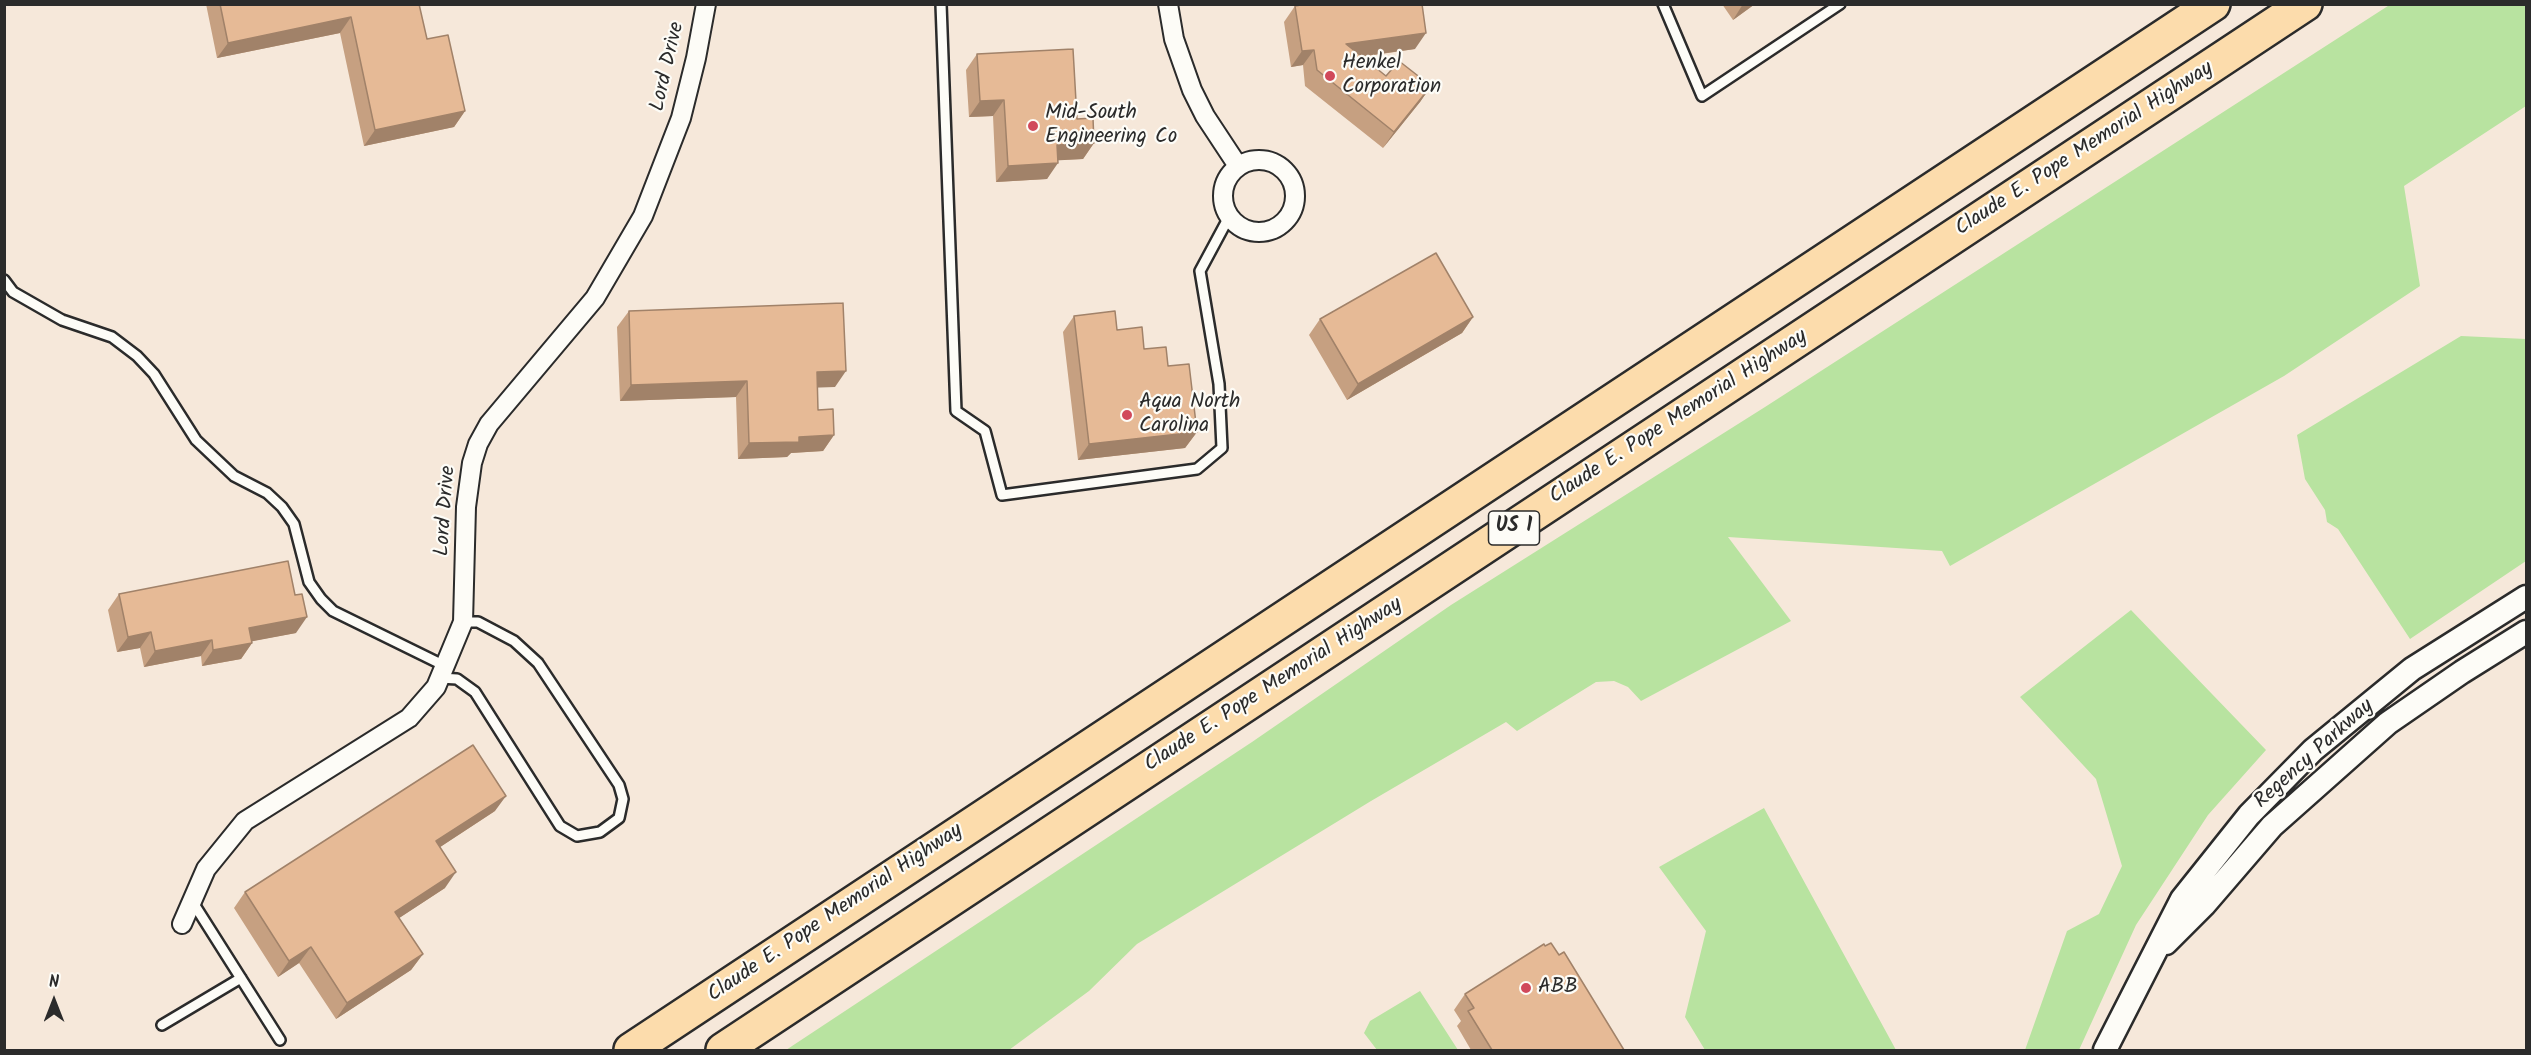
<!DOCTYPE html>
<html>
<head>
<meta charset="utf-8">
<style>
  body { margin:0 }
  #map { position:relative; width:2531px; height:1055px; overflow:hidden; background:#f6e8da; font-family:Kalam,sans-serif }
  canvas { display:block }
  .frame { position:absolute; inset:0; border:6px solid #2b2b2b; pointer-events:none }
  .north { position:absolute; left:24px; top:971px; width:60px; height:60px; -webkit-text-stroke:4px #fdfcf7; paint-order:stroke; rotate:0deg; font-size:16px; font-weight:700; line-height:24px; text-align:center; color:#2b2b2b }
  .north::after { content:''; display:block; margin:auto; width:21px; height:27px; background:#2b2b2b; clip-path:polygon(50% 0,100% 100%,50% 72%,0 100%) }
</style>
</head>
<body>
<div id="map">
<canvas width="2531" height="1055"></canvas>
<div class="frame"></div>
<div class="north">N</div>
</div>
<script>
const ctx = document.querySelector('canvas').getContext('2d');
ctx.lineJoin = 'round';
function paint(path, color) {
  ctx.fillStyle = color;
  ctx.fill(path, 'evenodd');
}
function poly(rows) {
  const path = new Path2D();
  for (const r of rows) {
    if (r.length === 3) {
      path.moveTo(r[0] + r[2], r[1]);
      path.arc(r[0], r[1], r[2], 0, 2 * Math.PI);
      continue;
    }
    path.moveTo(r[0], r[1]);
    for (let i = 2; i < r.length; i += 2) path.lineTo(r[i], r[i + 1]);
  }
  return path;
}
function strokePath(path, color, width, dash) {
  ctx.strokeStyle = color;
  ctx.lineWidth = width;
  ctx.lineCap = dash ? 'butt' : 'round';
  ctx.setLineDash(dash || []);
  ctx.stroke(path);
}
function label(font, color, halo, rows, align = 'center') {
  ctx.font = font + ' Kalam,sans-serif';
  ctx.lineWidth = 4.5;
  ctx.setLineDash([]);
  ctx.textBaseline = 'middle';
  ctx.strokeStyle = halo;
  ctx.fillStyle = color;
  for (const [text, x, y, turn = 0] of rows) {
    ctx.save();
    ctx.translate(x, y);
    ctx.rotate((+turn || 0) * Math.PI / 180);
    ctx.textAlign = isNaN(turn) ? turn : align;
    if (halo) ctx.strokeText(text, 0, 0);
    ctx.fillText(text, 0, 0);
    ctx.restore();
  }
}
paint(poly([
  [2391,4,2526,5,2526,106,2404,186,2420,286,2284,376,1950,566,1942,551,1728,537,1791,621,1641,701,1628,687,1614,681,1596,682,1517,731,1506,722,1371,801,1137,944,1089,991,1009,1050,786,1050,1252,742,1451,605,1765,407],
  [2461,336,2526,339,2526,561,2410,639,2338,529,2327,522,2325,510,2305,479,2297,435],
  [2131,610,2266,750,2208,815,2136,925,2079,1050,2025,1050,2067,931,2099,914,2122,866,2096,779,2020,697],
  [1764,808,1896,1050,1705,1050,1685,1017,1706,931,1659,867],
  [1420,991,1458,1050,1377,1050,1364,1033,1370,1021]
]), '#b8e3a0');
const service = poly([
  [941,4,956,411,985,431,1002,495,1197,469,1222,448,1219,384,1200,271,1229,217],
  [1663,4,1702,96,1840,4],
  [4,280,13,292,62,320,112,337,137,356,154,374,196,440,234,476,267,493,282,507,294,524,309,582,321,599,333,611,445,666],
  [440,678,457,679,475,692,560,826,577,836,600,832,619,818,623,799,619,785,538,663,514,641,478,622,463,622],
  [192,901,280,1040],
  [162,1025,241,978]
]);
const minor = poly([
  [1168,4,1174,39,1192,90,1205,116,1238,166],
  [1259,196,36],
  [182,924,206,869,245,821,409,718,436,687,463,622,466,507,472,463,478,444,489,424,595,298,643,216,681,118,696,58,706,4]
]);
const tertiary = poly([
  [2166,943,2204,905,2272,826,2388,723,2462,672,2526,632],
  [2105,1050,2182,899,2249,815,2313,750,2412,669,2526,597]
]);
const motorway = poly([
  [631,1050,2213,4],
  [723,1050,2305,4]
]);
strokePath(service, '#2b2b2b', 14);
strokePath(minor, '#2b2b2b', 22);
strokePath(tertiary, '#2b2b2b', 27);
strokePath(motorway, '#2b2b2b', 38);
strokePath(service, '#fdfcf7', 9);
strokePath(minor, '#fdfcf7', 18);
strokePath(tertiary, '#fdfcf7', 22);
strokePath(motorway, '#fcdcac', 33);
paint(poly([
  [206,4,419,4,427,39,465,111,454,127,364,146,340,33,217,58],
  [1722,4,1755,4,1733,20],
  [1295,6,1415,49,1361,57,1386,76,1431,86,1420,102,1383,148,1305,86,1303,65,1291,67,1284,22],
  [977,54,1077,119,1094,143,1083,159,1058,160,1047,179,996,182,993,116,969,117,966,70],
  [629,311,835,387,817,387,818,410,834,435,823,451,791,453,787,457,738,459,736,397,620,401,617,327],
  [1074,316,1117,330,1168,366,1197,432,1185,448,1078,460,1063,332],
  [1473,317,1462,333,1347,400,1309,335,1320,319],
  [119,594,296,633,252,641,252,643,241,659,202,666,201,656,144,667,140,648,117,652,108,610],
  [495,811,440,847,445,888,399,918,423,954,411,970,336,1019,299,963,278,977,234,908,245,892],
  [1465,994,1624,1050,1471,1050,1457,1026,1461,1021,1454,1010]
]), '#c6a081');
paint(poly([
  [1743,4,1755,4,1733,20],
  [351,17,340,33,217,58,228,43],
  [1426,33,1415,49,1335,60,1346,44],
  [1314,50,1303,65,1291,67,1302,51],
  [1431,86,1420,102,1383,148,1394,132],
  [1004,100,993,116,969,117,980,101],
  [465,111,454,127,364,146,375,130],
  [1094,143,1083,159,1046,161,1057,145],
  [1058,163,1047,179,996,182,1008,166],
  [1473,317,1462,333,1347,400,1358,384],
  [846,371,835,387,805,388,817,372],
  [747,381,736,397,620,401,631,385],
  [1197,432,1185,448,1078,460,1089,444],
  [834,435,823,451,791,453,787,457,738,459,749,443,799,437],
  [307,617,296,633,238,644,249,628],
  [151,632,140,648,117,652,128,637],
  [212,640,201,656,144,667,155,651],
  [252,643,241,659,202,666,213,650],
  [506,796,495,811,425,857,436,841],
  [456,872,445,888,384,928,395,912],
  [311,947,299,963,278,977,289,961],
  [423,954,411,970,336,1019,347,1003]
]), '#a18269');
const building = poly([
  [220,4,419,4,427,39,448,35,465,111,375,130,351,17,228,43,220,4],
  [1307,4,1422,4,1426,33,1346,44,1386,76,1399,61,1431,86,1394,132,1317,70,1314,50,1302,51,1295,6,1307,4],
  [1073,49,1077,119,1093,118,1094,143,1057,145,1058,163,1008,166,1004,100,980,101,977,54,1073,49],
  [1436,253,1473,317,1358,384,1320,319,1436,253],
  [843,303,846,371,817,372,818,410,833,409,834,435,799,437,799,442,749,443,747,381,631,385,629,311,843,303],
  [1115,311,1117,330,1142,327,1144,349,1166,347,1168,366,1189,364,1197,432,1089,444,1074,316,1115,311],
  [288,561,295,595,302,594,307,617,249,628,252,643,213,650,212,640,155,651,151,632,128,637,119,594,288,561],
  [473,745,506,796,436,841,456,872,395,912,423,954,347,1003,311,947,289,961,245,892,473,745],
  [1551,943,1559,955,1564,952,1624,1050,1492,1050,1468,1011,1474,1008,1465,994,1544,944,1545,946,1551,943]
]);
paint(building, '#e6ba96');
strokePath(building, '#a18269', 1.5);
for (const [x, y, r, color] of [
  [1330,76,6,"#d1495b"],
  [1033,126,6,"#d1495b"],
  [1127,415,6,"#d1495b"],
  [1526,988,6,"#d1495b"]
]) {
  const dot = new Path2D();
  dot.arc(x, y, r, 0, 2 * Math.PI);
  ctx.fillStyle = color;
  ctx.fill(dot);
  strokePath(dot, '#fdfcf7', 2);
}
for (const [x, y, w] of [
  [1514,528,51]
]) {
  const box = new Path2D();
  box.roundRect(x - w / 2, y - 17, w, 34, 4.5);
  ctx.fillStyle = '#fdfcf7';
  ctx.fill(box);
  strokePath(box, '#2b2b2b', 1.5);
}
label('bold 20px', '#2b2b2b', null, [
  ["US 1",1514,528]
]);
label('21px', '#2b2b2b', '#fdfcf7', [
  ["Henkel",1342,64],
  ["Corporation",1342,88],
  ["Mid-South",1045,114],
  ["Engineering Co",1045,138],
  ["Aqua North",1139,403],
  ["Carolina",1139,427],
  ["ABB",1538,988]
], 'left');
label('21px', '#2b2b2b', '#fdfcf7', [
  ["Lord Drive",669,67,-77],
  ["Claude E. Pope Memorial Highway",2085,150,-33],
  ["Claude E. Pope Memorial Highway",1679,418,-33],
  ["Lord Drive",447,511,-86],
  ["Claude E. Pope Memorial Highway",1274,686,-33],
  ["Regency Parkway",2315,755,-42],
  ["Claude E. Pope Memorial Highway",836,914,-34]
]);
</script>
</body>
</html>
